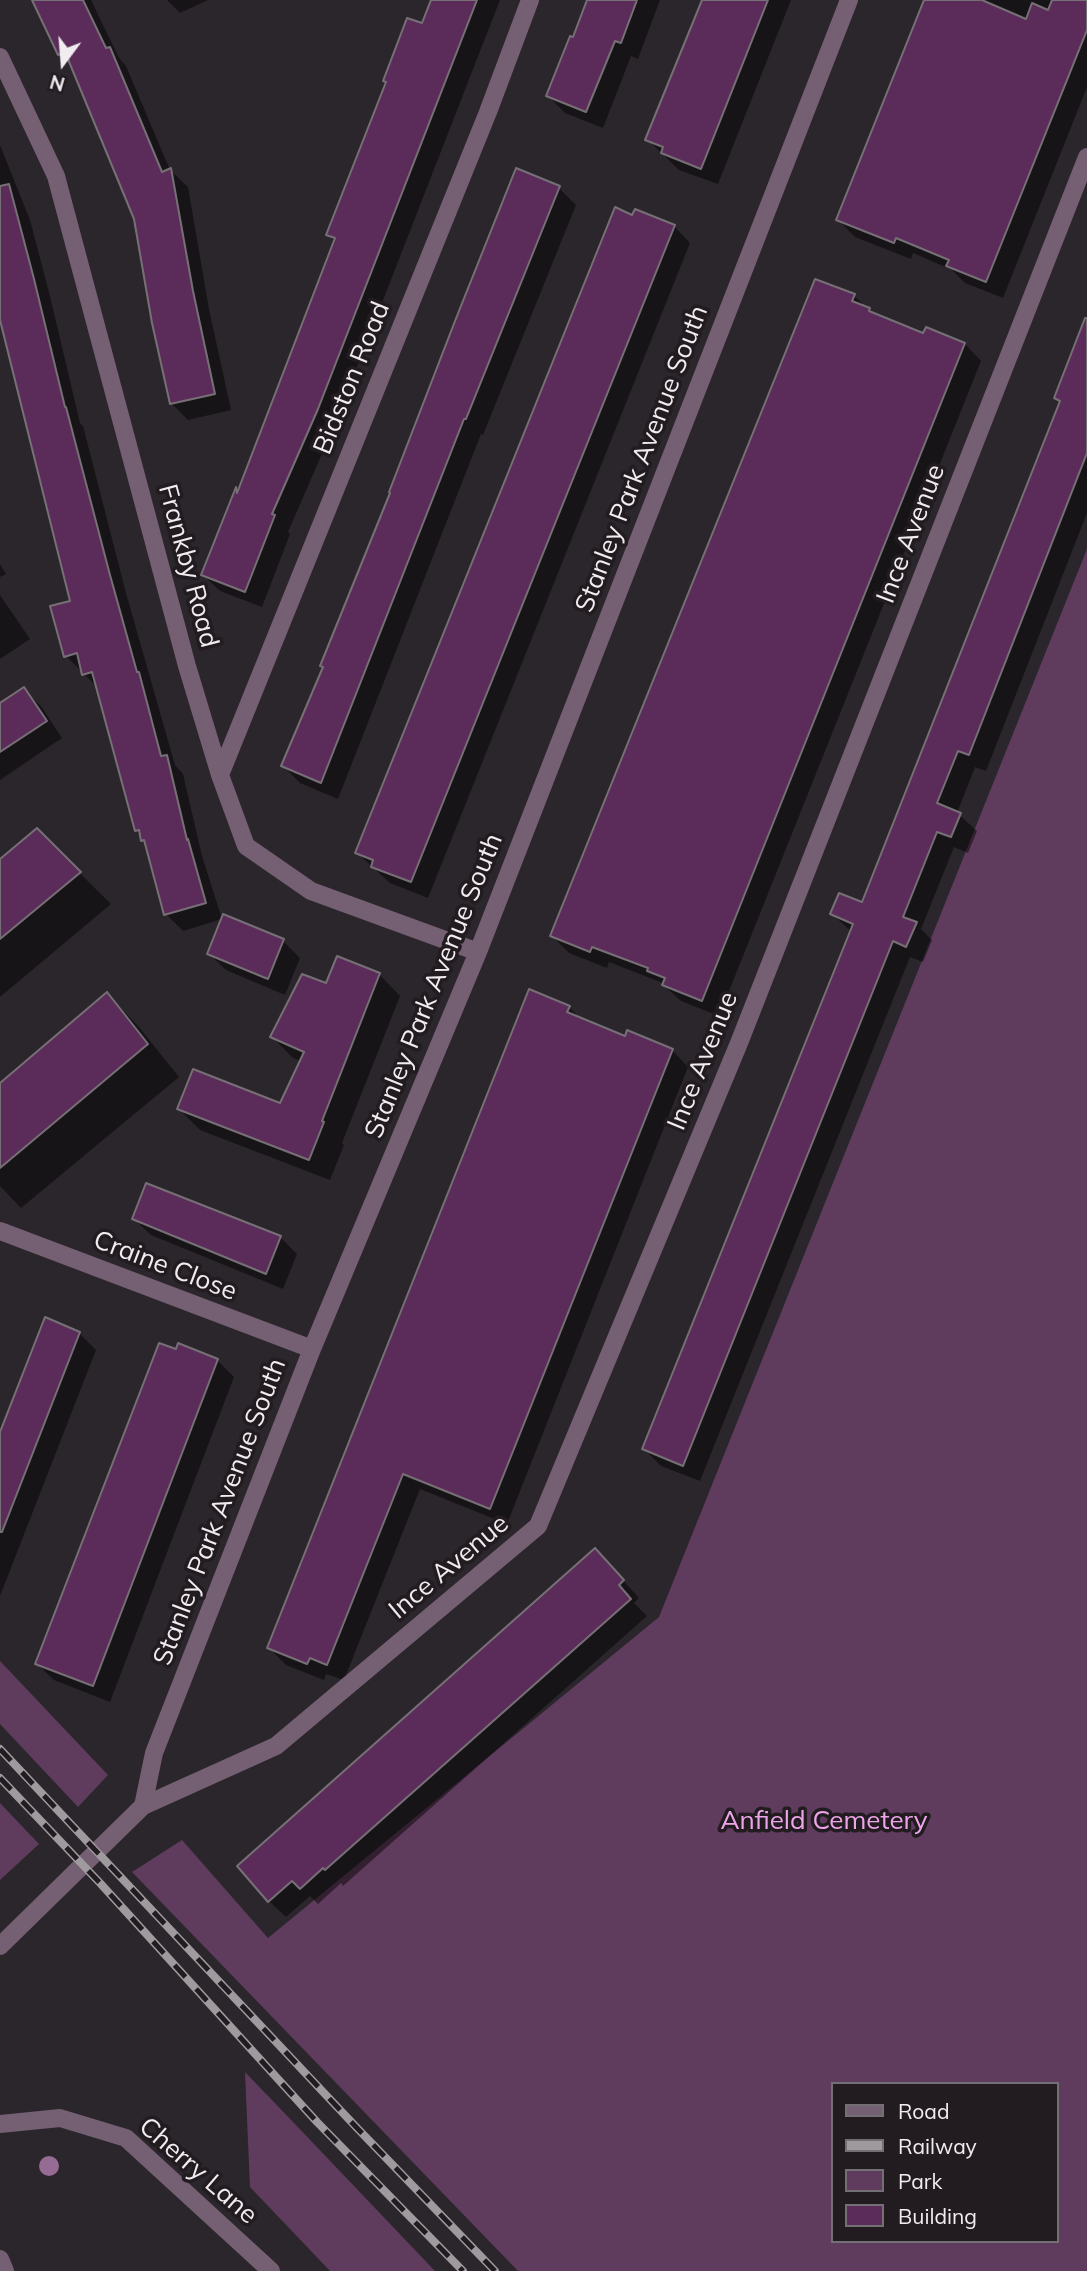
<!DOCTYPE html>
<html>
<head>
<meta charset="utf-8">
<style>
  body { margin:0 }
  #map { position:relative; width:1087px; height:2271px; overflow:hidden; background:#2b262b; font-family:Mulish,sans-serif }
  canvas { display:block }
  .legend { position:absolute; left:831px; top:2082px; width:228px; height:161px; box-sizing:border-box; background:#221c21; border:2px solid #746f74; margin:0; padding:9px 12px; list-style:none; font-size:21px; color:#f0ecf0 }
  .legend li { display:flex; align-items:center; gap:14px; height:35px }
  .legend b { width:35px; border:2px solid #746f74 }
  .north { position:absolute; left:28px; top:28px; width:70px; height:70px; -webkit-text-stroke:5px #221c21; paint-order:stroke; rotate:196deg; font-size:19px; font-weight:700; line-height:28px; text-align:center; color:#f0ecf0 }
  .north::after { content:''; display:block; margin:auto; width:24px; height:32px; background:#f0ecf0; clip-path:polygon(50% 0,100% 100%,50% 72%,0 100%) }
</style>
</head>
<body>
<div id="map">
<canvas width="1087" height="2271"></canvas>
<ul class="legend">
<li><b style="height:9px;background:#755f73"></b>Road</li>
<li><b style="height:9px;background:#9e9a9e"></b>Railway</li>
<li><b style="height:19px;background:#5f3c5d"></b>Park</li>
<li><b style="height:19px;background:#5b2c59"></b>Building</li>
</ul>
<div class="north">N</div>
</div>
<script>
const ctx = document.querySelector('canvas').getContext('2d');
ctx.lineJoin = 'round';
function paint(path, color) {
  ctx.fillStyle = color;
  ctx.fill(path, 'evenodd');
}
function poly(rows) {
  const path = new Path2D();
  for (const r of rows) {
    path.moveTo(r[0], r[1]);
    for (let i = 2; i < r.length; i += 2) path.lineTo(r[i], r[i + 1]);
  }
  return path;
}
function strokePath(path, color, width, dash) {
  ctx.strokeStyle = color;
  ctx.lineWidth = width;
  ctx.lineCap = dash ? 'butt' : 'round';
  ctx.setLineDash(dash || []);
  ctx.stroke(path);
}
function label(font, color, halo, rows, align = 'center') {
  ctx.font = font + ' Mulish,sans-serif';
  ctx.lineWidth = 7;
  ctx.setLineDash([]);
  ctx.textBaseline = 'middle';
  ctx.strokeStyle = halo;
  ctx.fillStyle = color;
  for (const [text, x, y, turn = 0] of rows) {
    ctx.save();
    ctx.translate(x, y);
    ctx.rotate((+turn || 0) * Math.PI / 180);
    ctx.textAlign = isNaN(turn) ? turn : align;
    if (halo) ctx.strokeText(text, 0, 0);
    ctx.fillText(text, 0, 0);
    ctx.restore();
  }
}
paint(poly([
  [1087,549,1087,2271,518,2271,132,1872,182,1840,268,1938,659,1617],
  [833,2084,1057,2084,1057,2241,833,2241],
  [0,1661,108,1775,78,1807,0,1724],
  [0,1803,39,1844,0,1880],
  [245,2072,294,2123,435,2271,330,2271,250,2187]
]), '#5f3c5d');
paint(poly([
  [34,0,91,0,119,58,126,66,170,170,188,187,209,309,231,410,188,420,171,403,136,219,74,68,60,54],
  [167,0,208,0,180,13],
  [433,0,500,0,334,426,288,532,290,534,262,607,220,591,203,575,236,490,239,493,336,242,328,234],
  [588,0,660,0,638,59,631,56,603,128,565,113,548,96,574,39],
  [703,0,791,0,718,184,679,170,647,139],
  [926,0,1087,0,1087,87,1003,298,965,283,952,270,913,253,911,259,855,237,838,220],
  [0,145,30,220,49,292,80,423,83,426,126,593,175,765,183,774,202,856,222,919,183,931,166,914,146,844,136,830,98,688,66,656,72,602,0,312],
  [559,188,576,205,483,435,481,434,338,799,300,783,283,766,324,668,392,493],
  [633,217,674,226,690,243,428,898,390,883,357,853],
  [854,296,875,315,924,335,927,329,965,344,981,361,719,1016,681,1001,660,982,609,962,607,968,569,953,552,936],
  [1087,319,1087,513,986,771,975,767,957,813,977,831,968,853,954,847,921,929,932,940,923,962,910,957,700,1481,661,1466,644,1449,852,932,832,914,863,904,1061,403,1056,398],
  [0,564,6,574,0,577],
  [0,595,30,639,0,659],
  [24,690,41,706,62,738,0,780,0,706],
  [37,831,111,904,0,997,0,861],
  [283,941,300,958,285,995,226,970,209,954],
  [379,974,400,996,342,1143,344,1145,330,1180,200,1130,179,1109,281,1106,301,1061,293,1058,272,1037,327,986],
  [107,994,138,1026,179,1077,21,1208,0,1186,0,1081,2,1083],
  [569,1007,581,1019,626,1038,672,1050,688,1067,507,1524,420,1489,344,1680,326,1674,324,1680,286,1665,269,1648],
  [147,1185,280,1237,297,1254,283,1289,151,1235,134,1219],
  [79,1333,96,1350,0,1596,0,1437],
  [217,1360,234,1377,110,1702,54,1680,37,1664],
  [612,1568,639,1598,634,1603,647,1616,343,1886,341,1883,318,1904,310,1896,286,1917,269,1901]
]), '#0007');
const building = poly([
  [32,0,83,0,106,48,110,47,162,172,171,168,193,291,215,394,170,404,152,323,134,219,65,52,58,55,32,0],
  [431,0,477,0,318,409,272,514,275,515,245,592,201,575,236,487,237,493,335,238,326,235,386,82,383,81,407,18,422,23,431,0],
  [587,0,637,0,621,43,615,41,586,112,546,96,570,36,573,37,587,0],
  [702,0,768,0,701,169,661,153,663,147,645,140,702,0],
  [924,0,982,0,1026,19,1032,3,1048,10,1052,0,1087,0,1087,30,986,282,946,266,949,260,896,238,894,243,836,220,924,0],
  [516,168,560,186,466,419,464,419,321,783,281,766,323,667,320,666,390,493,389,492,455,321,516,168],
  [9,184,34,279,65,407,66,407,110,575,137,672,139,672,161,756,167,755,187,840,188,839,206,903,164,915,144,840,141,841,139,830,135,831,92,672,82,675,77,653,64,657,50,606,70,601,0,320,0,186,9,184],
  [615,207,632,215,635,209,675,225,411,882,371,867,373,860,355,853,615,207],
  [815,279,855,294,852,301,870,308,869,311,923,333,926,327,965,343,702,1001,662,985,665,978,647,971,648,968,592,947,590,952,550,936,815,279],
  [1085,318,1087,318,1087,453,969,755,958,751,937,803,961,813,951,837,937,832,903,917,917,922,906,947,893,941,683,1466,642,1449,853,924,830,914,839,893,862,902,1060,401,1054,398,1085,318],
  [24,687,47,721,0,752,0,703,24,687],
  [37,828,81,872,0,939,0,859,37,828],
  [223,914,284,939,268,979,207,954,223,914],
  [337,956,380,973,322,1121,324,1122,309,1160,177,1109,193,1069,280,1103,304,1052,270,1037,302,974,326,983,337,956],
  [529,989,570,1006,567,1012,625,1036,627,1030,673,1049,490,1509,403,1474,327,1665,310,1658,307,1664,267,1648,529,989],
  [107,992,148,1044,0,1168,0,1083,107,992],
  [146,1183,281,1236,266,1274,132,1219,146,1183],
  [45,1317,80,1332,2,1532,0,1532,0,1432,45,1317],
  [159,1343,176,1349,178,1343,218,1359,93,1686,35,1664,159,1343],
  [595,1548,624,1580,619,1585,631,1599,325,1870,323,1868,300,1889,292,1881,268,1902,237,1866,595,1548]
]);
paint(building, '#5b2c59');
strokePath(building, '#767076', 2);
strokePath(poly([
  [0,57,56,176,187,666,220,775,246,846,311,891,478,952],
  [220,775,488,112,530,0],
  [0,1231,312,1349],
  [143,1806,276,1746,538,1526,739,1043,1087,157],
  [0,1946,143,1806,154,1753,312,1349,478,952,849,0],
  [0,2124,60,2118,126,2138,271,2271],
  [0,2259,5,2271]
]), '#755f73', 18);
const rail = poly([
  [0,1749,358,2129,495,2271],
  [0,1778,100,1883,317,2122,463,2271]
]);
strokePath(rail, '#9e9a9e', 8);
strokePath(rail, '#221c21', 5, [16]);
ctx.fillStyle = '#966b94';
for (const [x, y] of [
  [49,2166]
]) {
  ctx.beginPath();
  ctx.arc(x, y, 10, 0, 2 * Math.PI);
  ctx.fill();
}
label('26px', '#f0ecf0', '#221c21', [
  ["Bidston Road",352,378,-68],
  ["Stanley Park Avenue South",642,459,-69],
  ["Ince Avenue",911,534,-69],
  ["Frankby Road",188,566,75],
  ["Stanley Park Avenue South",434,986,-68],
  ["Ince Avenue",703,1061,-68],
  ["Craine Close",165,1266,21],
  ["Stanley Park Avenue South",220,1512,-69],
  ["Ince Avenue",449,1567,-40],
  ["Cherry Lane",198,2171,41]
]);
label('26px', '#eda4e9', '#221c21', [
  ["Anfield Cemetery",824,1821]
]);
</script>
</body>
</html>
